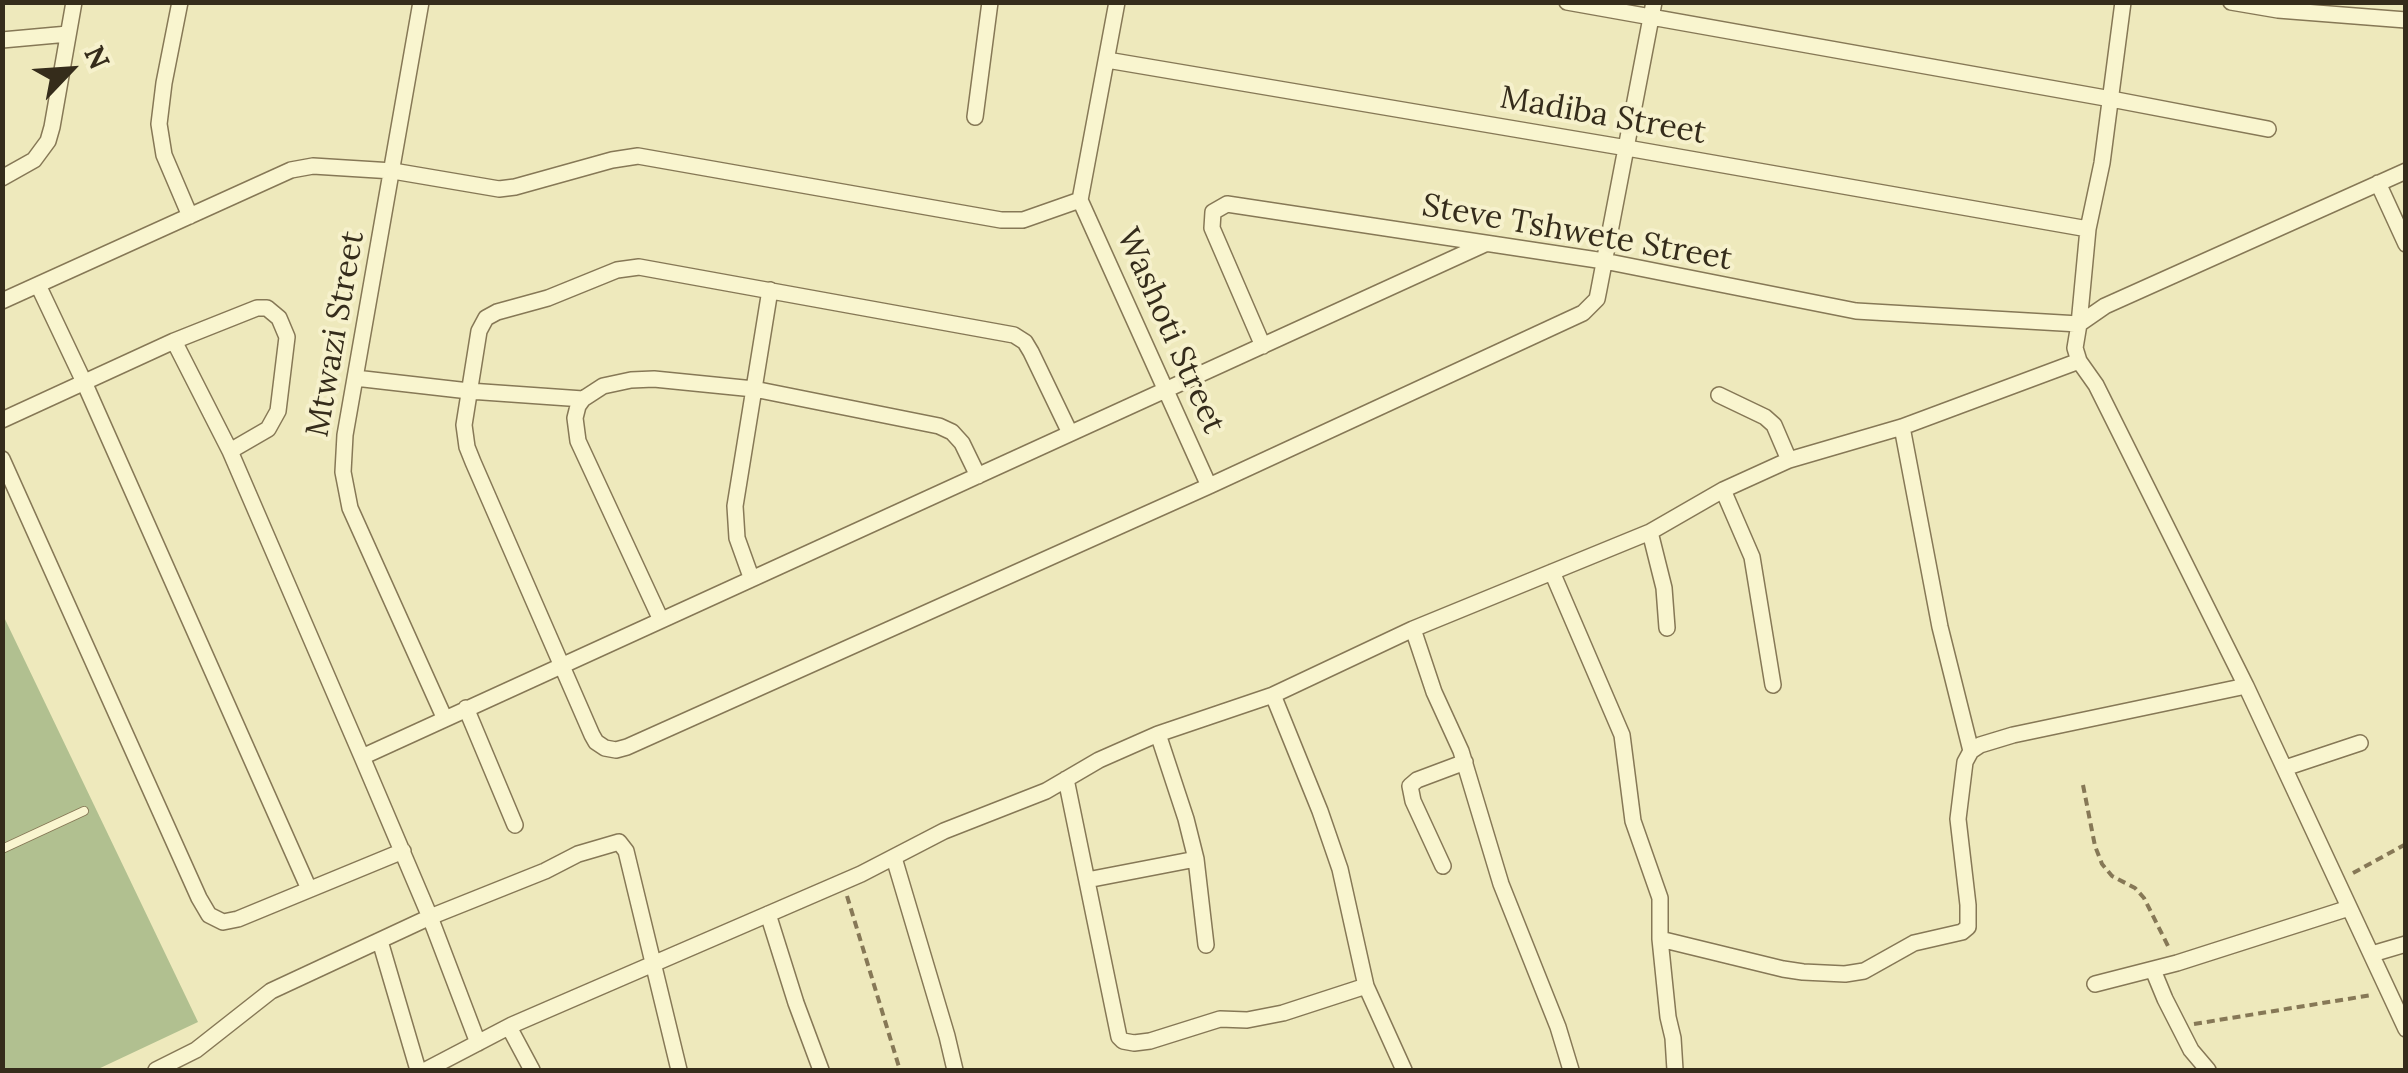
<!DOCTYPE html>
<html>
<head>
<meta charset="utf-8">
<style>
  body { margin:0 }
  #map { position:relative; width:2408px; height:1073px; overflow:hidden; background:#eee9bc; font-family:Lora,serif }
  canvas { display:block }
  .frame { position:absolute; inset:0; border:5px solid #352c1b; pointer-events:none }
  .north { position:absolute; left:20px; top:20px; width:100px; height:100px; -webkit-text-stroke:8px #f6f1cc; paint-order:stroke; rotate:65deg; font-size:28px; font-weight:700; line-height:40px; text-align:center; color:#352c1b }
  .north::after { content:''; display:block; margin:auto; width:35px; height:45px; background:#352c1b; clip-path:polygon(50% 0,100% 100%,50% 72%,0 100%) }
</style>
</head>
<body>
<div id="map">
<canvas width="2408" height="1073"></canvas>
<div class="frame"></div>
<div class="north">N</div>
</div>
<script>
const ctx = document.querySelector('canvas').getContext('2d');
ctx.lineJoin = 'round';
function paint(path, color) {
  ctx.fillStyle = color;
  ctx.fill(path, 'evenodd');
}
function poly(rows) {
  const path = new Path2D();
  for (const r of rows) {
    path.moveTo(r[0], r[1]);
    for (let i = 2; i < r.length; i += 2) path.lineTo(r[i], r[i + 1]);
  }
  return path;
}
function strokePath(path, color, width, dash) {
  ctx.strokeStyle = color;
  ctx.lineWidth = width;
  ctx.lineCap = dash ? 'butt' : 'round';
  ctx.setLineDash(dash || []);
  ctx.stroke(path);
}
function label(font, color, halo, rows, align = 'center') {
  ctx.font = font + ' Lora,serif';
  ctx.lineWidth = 8;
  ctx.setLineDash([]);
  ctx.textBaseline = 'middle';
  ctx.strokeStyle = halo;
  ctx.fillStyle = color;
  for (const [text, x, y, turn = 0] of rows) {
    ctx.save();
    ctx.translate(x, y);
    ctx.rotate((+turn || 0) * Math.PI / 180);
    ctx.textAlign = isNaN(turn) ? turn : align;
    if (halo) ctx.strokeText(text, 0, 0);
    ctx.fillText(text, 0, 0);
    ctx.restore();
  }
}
paint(poly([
  [2,613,198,1022,96,1070,3,1070]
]), '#b1c090');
const service = poly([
  [2,849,84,811]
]);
const minor = poly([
  [180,2,164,83,159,124,164,155,190,216],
  [421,2,345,435,343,472,350,508,444,717],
  [1567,2,2111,99,2268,129],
  [2231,2,2278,10,2406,20],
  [2,40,68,34],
  [1107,60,1627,148,2088,229],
  [975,117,990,2],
  [2,178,34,160,48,141,52,127,74,2],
  [2378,183,2406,244],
  [1080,200,1209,486],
  [1080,200,1117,2],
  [38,285,84,382,309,889],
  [2,301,291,170,313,166,393,171,499,189,515,187,612,160,638,156,1001,220,1023,220,1080,200],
  [174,341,230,451,362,757,430,917,478,1043],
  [1263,346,1212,228,1213,212,1227,204,1604,261,1856,311,2079,324,2088,229,2102,163,2123,2],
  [2079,361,2096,385,2246,686,2406,1029],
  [355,378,469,391,583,399],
  [1719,395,1765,417,1774,425,1789,460],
  [2,420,174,341,257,308,267,308,279,318,287,337,278,411,268,429,230,451],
  [1902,427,1940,627,1971,751],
  [1070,433,1031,352,1025,342,1014,335,639,267,617,270,548,298,497,312,486,318,479,331,464,425,467,447,473,462,592,735,596,742,605,748,616,750,627,747,1209,486,1583,313,1597,299,1599,289,1654,2],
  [2,459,199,898,209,915,223,922,238,919,403,851],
  [1723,490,1752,557,1773,685],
  [1650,532,1664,588,1667,628],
  [1552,572,1622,735,1633,821,1660,898,1660,939,1668,1017,1673,1038,1675,1070],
  [751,577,737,538,735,506,770,290],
  [661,620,578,441,575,418,578,406,583,399,603,386,631,380,654,379,754,389,939,426,952,432,962,443,978,476],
  [1413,629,1434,692,1461,751,1501,884,1558,1027,1571,1070],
  [1273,695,1320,811,1340,869,1366,986,1404,1070],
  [466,708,515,825],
  [1158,734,1186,819,1196,859,1206,945],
  [362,757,1485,244],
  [2285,768,2360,743],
  [1066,779,1119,1037,1123,1041,1134,1043,1150,1041,1220,1019,1247,1020,1283,1013,1366,986],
  [894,858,947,1036,955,1070],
  [1443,866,1413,801,1410,786,1417,780,1465,762],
  [1087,880,1196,859],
  [768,914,796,1003,821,1070],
  [1660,939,1783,969,1803,972,1845,974,1864,971,1914,943,1962,932,1968,927,1968,905,1958,819,1965,762,1971,751,1980,745,2013,735,2246,686],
  [380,941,418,1070],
  [2372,954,2406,944],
  [2153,970,2165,999,2191,1050,2208,1070],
  [2095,984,2177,963,2349,908],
  [509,1027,532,1070],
  [156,1070,196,1050,271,991,430,917,545,871,578,854,619,842,626,851,679,1070],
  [426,1070,512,1025,861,874,944,831,1046,791,1099,760,1158,734,1273,695,1413,629,1650,532,1723,490,1789,460,1902,427,2079,361,2075,348,2079,324,2105,306,2406,171]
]);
strokePath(service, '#867856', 10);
strokePath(minor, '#867856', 18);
strokePath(poly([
  [2083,785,2095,846,2102,864,2112,876,2135,888,2144,898,2170,950],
  [2353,873,2406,844],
  [847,896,899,1067],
  [2194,1024,2372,995]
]), '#867856', 4, [8, 5]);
strokePath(service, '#f9f5cf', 8);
strokePath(minor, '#f9f5cf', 15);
label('32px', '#352c1b', '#f6f1cc', [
  ["Madiba Street",1603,116,10],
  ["Steve Tshwete Street",1577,233,10],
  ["Washoti Street",1170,331,66],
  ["Mtwazi Street",336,334,-80]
]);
</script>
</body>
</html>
